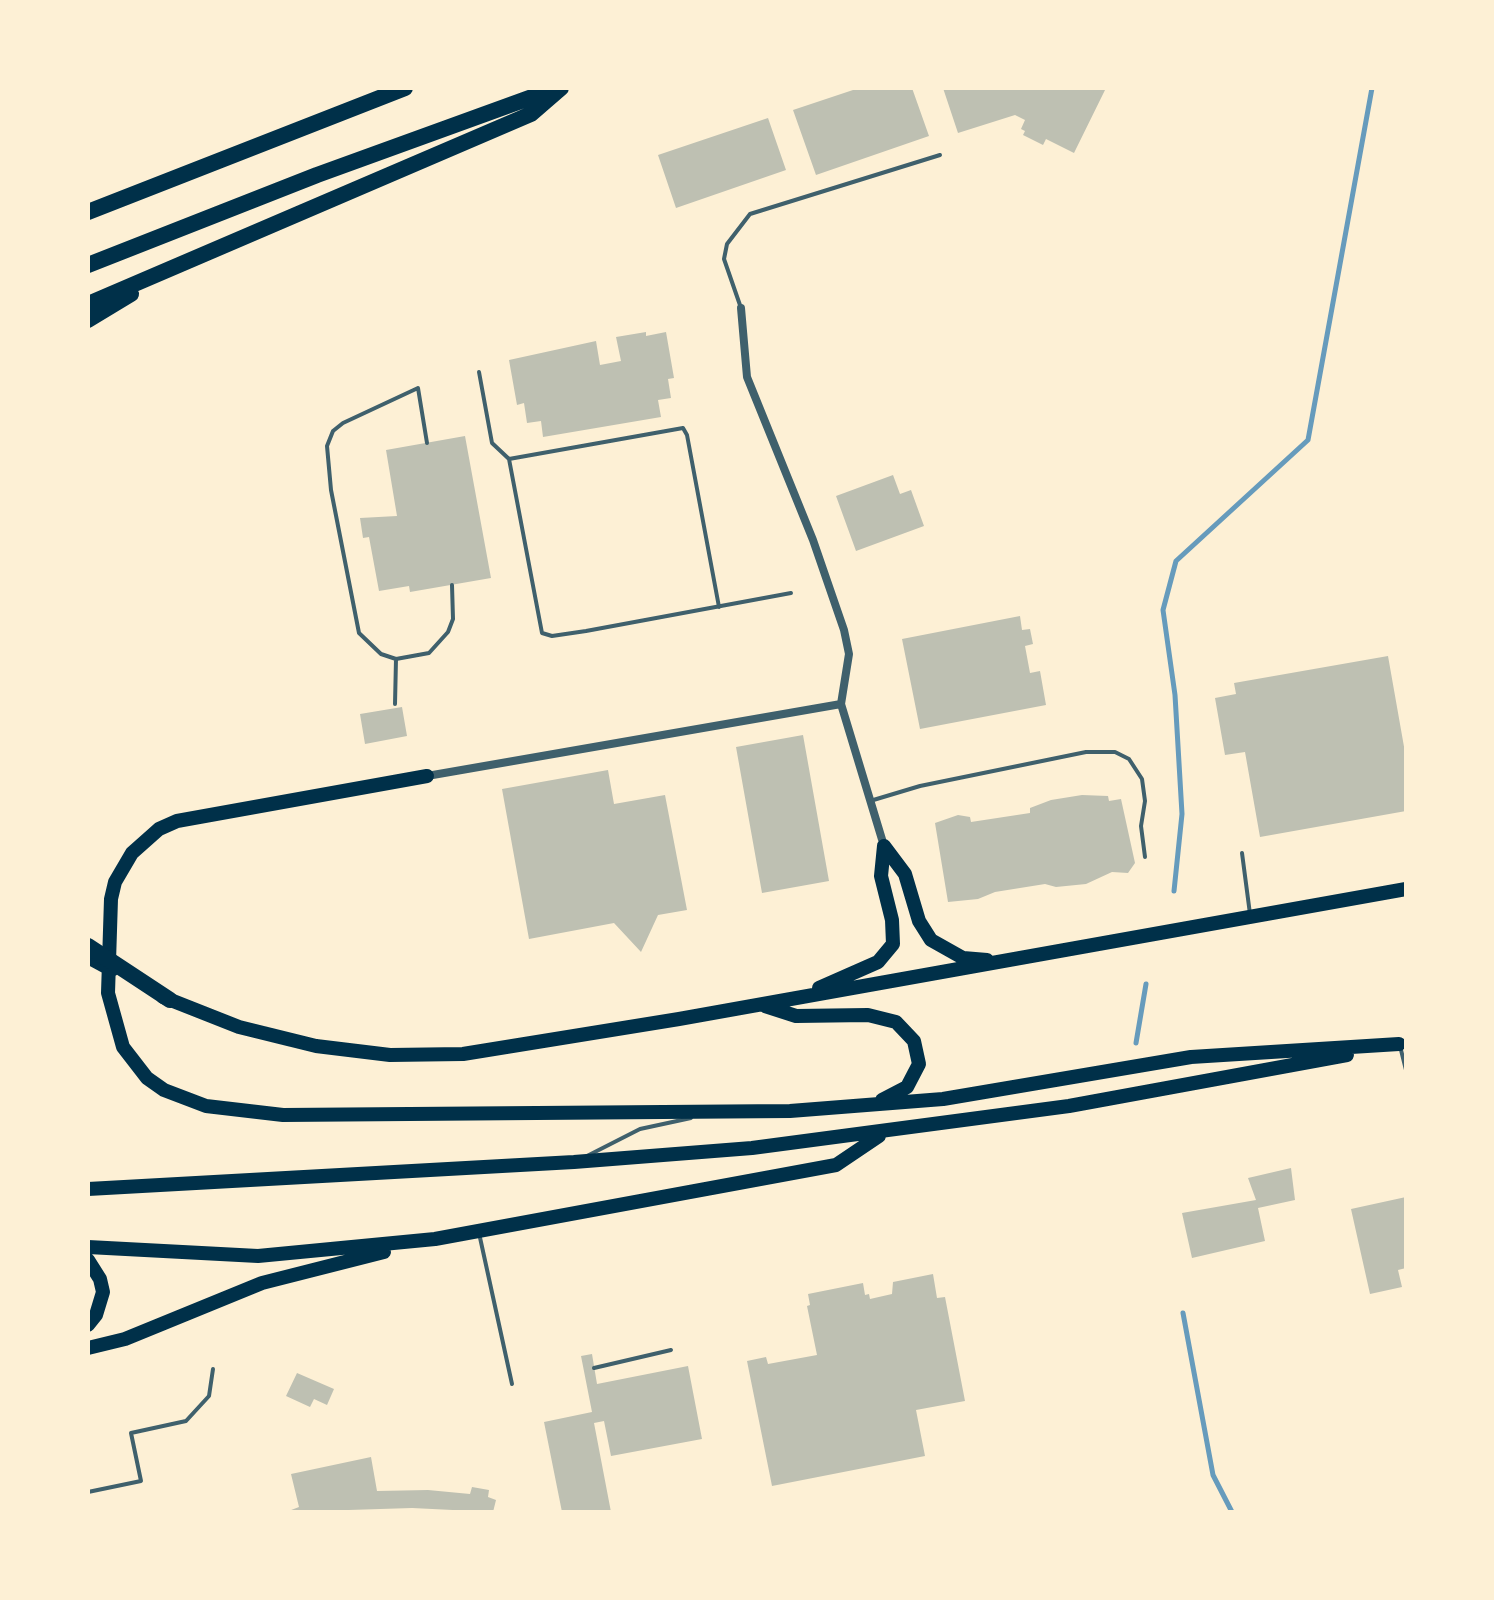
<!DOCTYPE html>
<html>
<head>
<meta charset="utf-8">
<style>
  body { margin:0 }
  #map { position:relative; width:1494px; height:1600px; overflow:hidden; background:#fdf0d5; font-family:"Playfair Display",serif }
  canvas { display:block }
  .frame { position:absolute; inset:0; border:90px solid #fdf0d5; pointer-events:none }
</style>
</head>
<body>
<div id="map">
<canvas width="1494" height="1600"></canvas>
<div class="frame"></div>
</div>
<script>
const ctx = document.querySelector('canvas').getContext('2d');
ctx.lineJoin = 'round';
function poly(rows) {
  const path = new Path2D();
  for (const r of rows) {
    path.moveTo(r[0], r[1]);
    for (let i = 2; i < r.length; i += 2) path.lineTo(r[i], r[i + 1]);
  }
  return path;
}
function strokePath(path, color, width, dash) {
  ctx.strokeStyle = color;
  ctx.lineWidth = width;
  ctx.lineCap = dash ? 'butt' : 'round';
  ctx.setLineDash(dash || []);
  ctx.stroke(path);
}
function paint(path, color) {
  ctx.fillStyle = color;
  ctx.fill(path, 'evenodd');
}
strokePath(poly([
  [1174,891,1182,814,1175,695,1163,610,1176,561,1308,440,1372,88],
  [1136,1043,1146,984],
  [1183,1313,1213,1475,1232,1512]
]), '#669bbc', 5);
paint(poly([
  [859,88,912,88,929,136,816,175,793,110],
  [943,88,1106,88,1074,153,1046,139,1043,145,1023,135,1025,131,1021,129,1025,120,1015,115,958,133],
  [768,118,786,170,676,208,658,155],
  [646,332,646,336,666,332,674,378,668,379,671,398,658,400,661,417,543,437,541,421,527,423,524,403,517,405,509,360,596,341,600,365,621,361,616,337],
  [465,436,491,578,410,592,409,586,379,591,369,537,363,538,360,518,397,516,386,450],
  [893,475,900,494,911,490,924,526,856,551,836,496],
  [1020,616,1022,630,1030,629,1033,644,1025,646,1030,673,1040,671,1046,705,920,729,902,639],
  [1388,656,1406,758,1406,811,1260,837,1245,752,1225,755,1215,698,1236,694,1234,683],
  [402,707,407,736,365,744,360,714],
  [803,735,829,881,762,893,736,747],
  [608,770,614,804,665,795,687,910,658,915,641,952,614,923,529,939,502,789],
  [1082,795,1108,796,1109,801,1121,799,1135,863,1128,873,1112,872,1086,884,1056,887,1045,884,995,892,978,899,948,902,935,823,958,815,970,817,971,822,1030,813,1030,808,1051,800],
  [1291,1168,1295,1200,1258,1208,1265,1241,1192,1258,1182,1213,1256,1200,1248,1178],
  [1406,1197,1406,1268,1398,1270,1402,1287,1370,1294,1351,1209],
  [933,1274,937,1298,945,1297,965,1401,916,1410,925,1456,772,1486,747,1361,766,1357,768,1364,817,1355,807,1306,810,1305,808,1294,863,1283,865,1295,869,1294,870,1299,892,1294,893,1282],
  [592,1354,597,1384,688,1366,702,1439,611,1456,604,1421,594,1423,611,1512,562,1512,544,1422,592,1412,581,1356],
  [297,1373,334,1389,327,1405,314,1399,310,1407,286,1396],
  [371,1457,377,1491,428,1490,470,1494,472,1487,489,1490,488,1497,496,1500,493,1512,412,1508,286,1512,299,1507,291,1474]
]), '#bec0b2');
strokePath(poly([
  [741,308,724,259,727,244,750,214,940,155],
  [479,372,492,443,509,459,542,633,552,636,586,631,791,593],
  [427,443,418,388,343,423,333,431,327,446,331,490,359,633,381,654,396,659,429,653,448,632,453,619,452,585],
  [509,459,683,428,687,435,719,607],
  [395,704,396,659],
  [870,801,920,786,1086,752,1115,752,1129,759,1142,779,1145,801,1141,826,1145,857],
  [1242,853,1250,914],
  [1400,1046,1406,1070],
  [587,1156,640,1129,691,1118],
  [479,1233,512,1384],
  [594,1368,671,1350],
  [88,1492,141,1481,131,1433,186,1421,209,1396,213,1369]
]), '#3f606c', 4);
strokePath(poly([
  [741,308,747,377,813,540,844,630,849,654,841,704,884,846],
  [427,776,841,704]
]), '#3f606c', 8);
strokePath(poly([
  [427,776,177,821,159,829,132,853,115,882,111,899,108,993,123,1047,147,1078,164,1090,206,1106,283,1115,790,1111,943,1099,1191,1057,1399,1044],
  [884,846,905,874,919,921,931,940,963,958,987,960],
  [88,957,112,970],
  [819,988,878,962,893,944,892,920,881,876,884,846],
  [163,997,239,1027,316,1046,390,1055,463,1054,679,1019,1406,889],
  [765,1006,796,1016,868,1015,896,1022,914,1041,919,1064,907,1087,882,1100],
  [88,1189,574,1162,752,1148,1069,1106,1347,1055],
  [88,1247,258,1256,435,1239,836,1165,879,1136],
  [88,1260,100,1279,103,1292,96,1315,88,1325],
  [88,1348,125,1339,262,1283,384,1252]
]), '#003049', 14);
strokePath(poly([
  [88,212,405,88],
  [88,265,317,175,554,89],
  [88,304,531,114,561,88],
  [88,320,131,294],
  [88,946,170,1000]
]), '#003049', 16);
</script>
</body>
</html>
